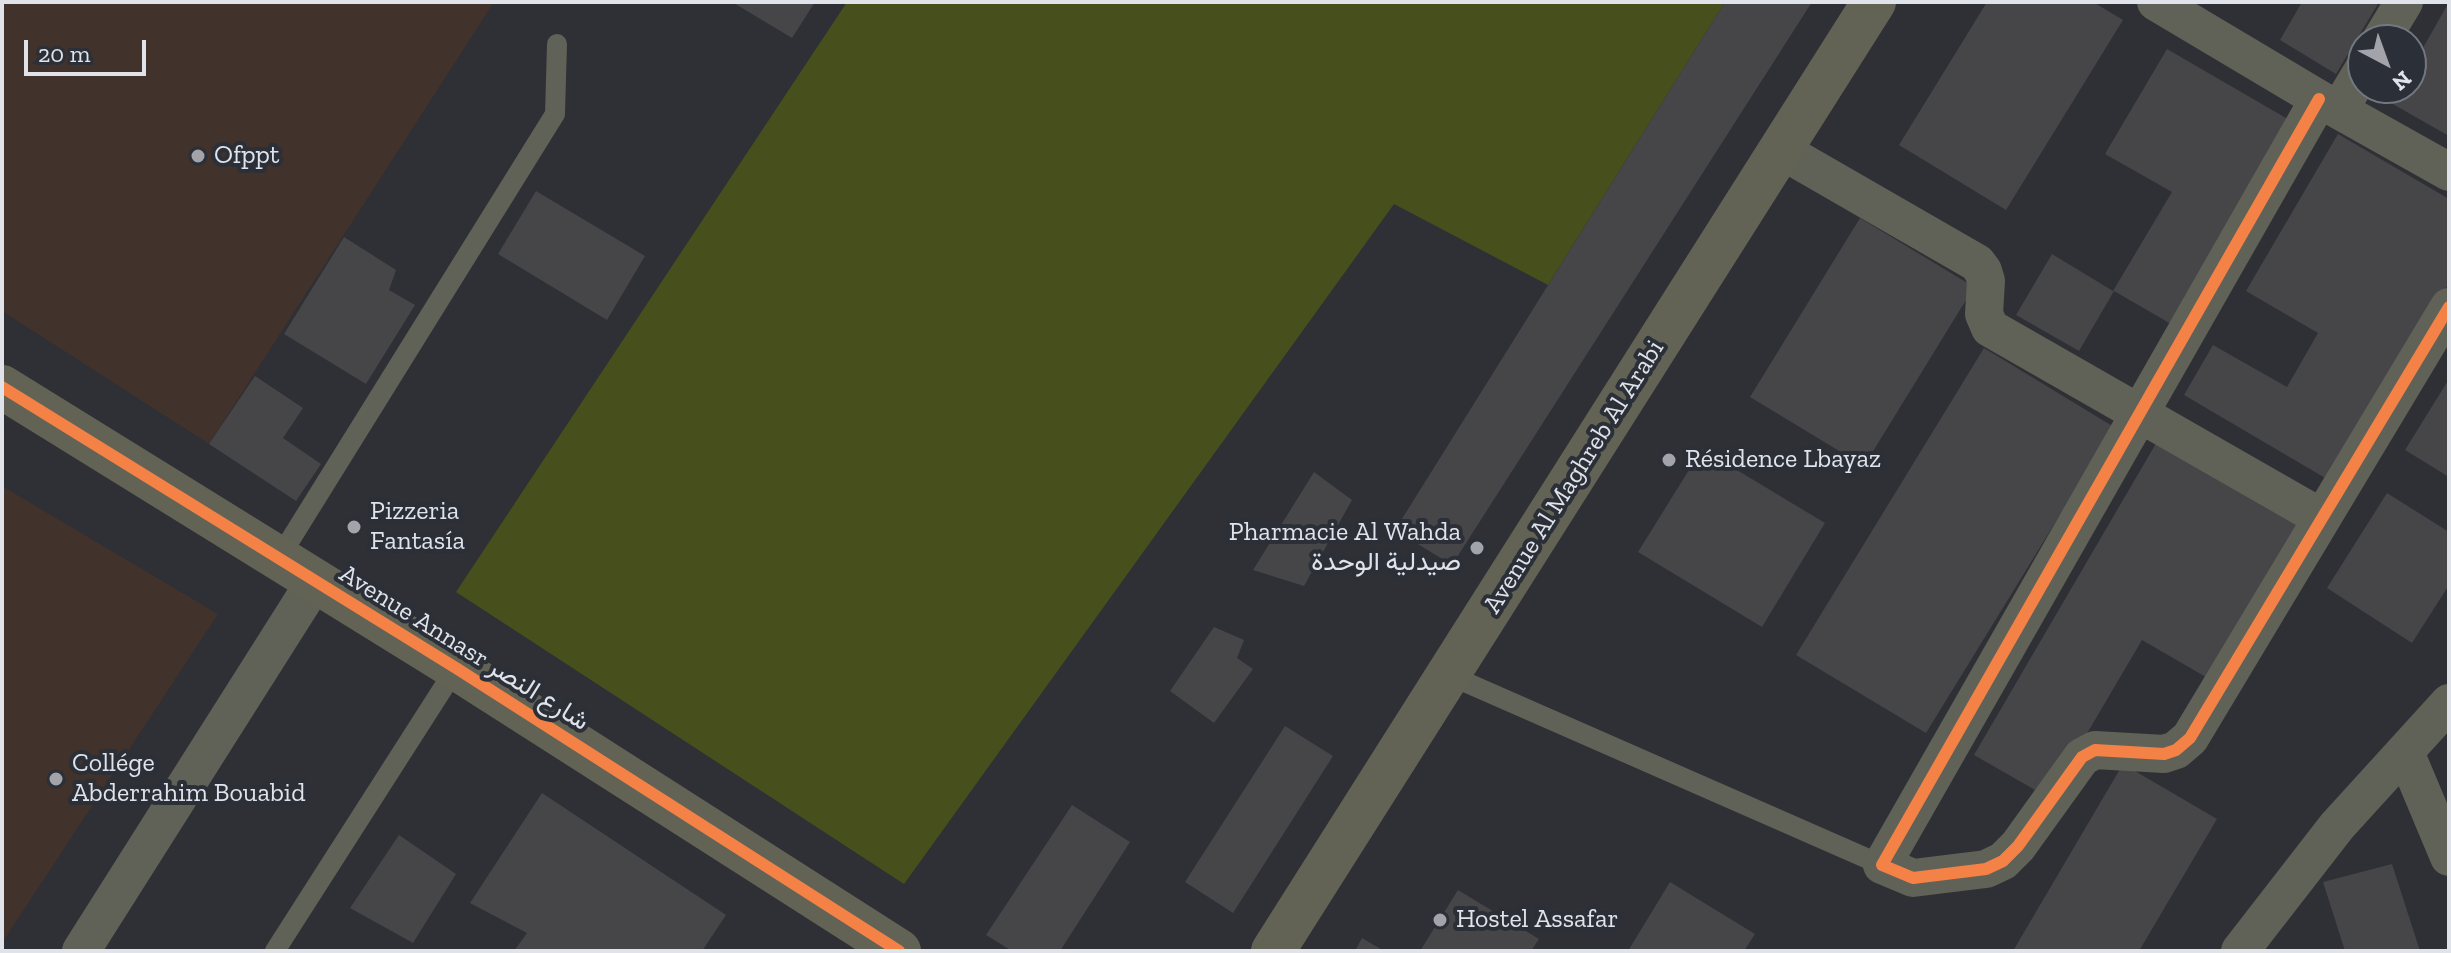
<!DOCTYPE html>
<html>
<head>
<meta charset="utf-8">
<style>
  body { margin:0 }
  #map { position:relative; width:2451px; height:953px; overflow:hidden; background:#2e3035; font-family:"Zilla Slab",serif }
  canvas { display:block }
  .frame { position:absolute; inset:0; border:4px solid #e0e3e9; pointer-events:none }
  .north { position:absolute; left:2347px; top:24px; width:80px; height:80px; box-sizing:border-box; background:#2b2f38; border:2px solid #73777f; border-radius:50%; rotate:139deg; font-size:22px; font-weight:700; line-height:32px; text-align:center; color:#e0e3e9 }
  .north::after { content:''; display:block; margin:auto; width:28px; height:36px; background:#a2a4aa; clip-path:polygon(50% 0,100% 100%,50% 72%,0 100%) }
  .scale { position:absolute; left:24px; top:40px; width:122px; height:36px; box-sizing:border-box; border:4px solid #e0e3e9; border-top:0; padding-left:10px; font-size:24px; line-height:28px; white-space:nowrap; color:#e0e3e9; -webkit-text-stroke:6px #2b2f38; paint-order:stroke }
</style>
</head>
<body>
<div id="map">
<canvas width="2451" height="953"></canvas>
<div class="frame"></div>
<div class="north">N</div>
<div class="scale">20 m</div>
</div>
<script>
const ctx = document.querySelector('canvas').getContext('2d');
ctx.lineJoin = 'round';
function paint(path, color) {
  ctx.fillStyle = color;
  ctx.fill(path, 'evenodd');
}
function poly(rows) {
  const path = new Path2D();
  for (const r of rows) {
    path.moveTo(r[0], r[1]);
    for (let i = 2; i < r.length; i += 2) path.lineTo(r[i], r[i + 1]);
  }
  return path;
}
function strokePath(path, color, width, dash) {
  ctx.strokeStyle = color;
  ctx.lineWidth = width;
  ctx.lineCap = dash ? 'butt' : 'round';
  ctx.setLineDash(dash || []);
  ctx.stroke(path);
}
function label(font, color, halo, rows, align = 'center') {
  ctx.font = font + ' "Zilla Slab",Vazirmatn,serif';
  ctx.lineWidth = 8;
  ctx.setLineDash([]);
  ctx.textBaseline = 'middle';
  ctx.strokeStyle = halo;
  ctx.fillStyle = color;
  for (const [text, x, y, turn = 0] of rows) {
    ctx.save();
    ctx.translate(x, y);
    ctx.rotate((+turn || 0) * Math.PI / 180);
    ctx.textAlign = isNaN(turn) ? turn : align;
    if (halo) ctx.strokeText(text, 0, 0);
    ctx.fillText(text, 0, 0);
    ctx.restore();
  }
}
paint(poly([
  [2,2,494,2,209,444,2,311],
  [2,486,218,614,2,943]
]), '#41322b');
paint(poly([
  [847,2,1725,2,1548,285,1394,204,904,884,456,592]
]), '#47501c');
paint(poly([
  [732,2,815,2,792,38],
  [1725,2,1812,2,1452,565,1395,530],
  [1987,2,2093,2,2123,20,2006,210,1899,145],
  [2302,2,2379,2,2336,74,2280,40],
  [2449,2,2449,136,2391,103,2400,88,2411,88,2411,69],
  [2167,49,2298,125,2178,328,2114,291,2079,351,2016,315,2052,254,2113,291,2172,192,2105,154],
  [2338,134,2449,199,2449,283,2332,482,2184,395,2213,345,2287,387,2318,333,2246,291],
  [536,191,645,256,607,320,498,254],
  [1860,218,1974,287,1864,466,1750,397],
  [344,237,396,270,389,290,415,305,366,384,284,334],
  [1984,348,2114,427,1926,733,1796,655],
  [255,376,303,408,283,438,321,464,296,501,209,444],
  [2449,379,2449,477,2405,450],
  [2158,440,2310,528,2218,684,2142,640,2049,798,1974,755],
  [1702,449,1825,523,1762,627,1638,552],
  [1314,472,1352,500,1304,586,1253,570],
  [2387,493,2449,532,2449,585,2412,643,2327,588],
  [1214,627,1244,640,1237,658,1253,669,1214,723,1170,691],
  [1285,726,1333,756,1233,913,1185,882],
  [2123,764,2217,819,2139,951,2013,951],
  [542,793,726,915,702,951,514,951,527,933,470,903],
  [1072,805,1130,842,1060,951,1012,951,986,935],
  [399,835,456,874,413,943,350,908],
  [2392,864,2420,951,2345,951,2323,882],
  [1670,882,1755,934,1744,951,1628,951],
  [1458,890,1539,939,1531,951,1420,951],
  [1362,938,1384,951,1355,951]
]), '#464649');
strokePath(poly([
  [279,558,555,114,557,44],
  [1449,675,1882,865],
  [275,951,456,668]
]), '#606157', 20);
strokePath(poly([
  [2156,2,2319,99,2449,172],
  [2381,40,2404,2],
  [2319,99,1882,865,1913,878,1986,869,2003,861,2018,846,2082,757,2095,750,2164,754,2176,750,2190,738,2449,307],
  [2339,110,2363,70],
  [1779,149,1977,263,1983,271,1986,281,1984,314,1990,328,2322,518],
  [2405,752,2449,857],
  [81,951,316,580],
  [2240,951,2337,826,2449,703]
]), '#606157', 38);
strokePath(poly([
  [2,387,456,668,899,951],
  [1273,951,1874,2]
]), '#636355', 44);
strokePath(poly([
  [2319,99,1882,865,1913,878,1986,869,2003,861,2018,846,2082,757,2095,750,2164,754,2176,750,2190,738,2449,307],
  [2,387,456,668,899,951]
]), '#f48246', 12);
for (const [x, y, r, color] of [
  [198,156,8,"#a2a4aa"],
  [1669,460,8,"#a2a4aa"],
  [354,527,8,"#a2a4aa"],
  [1477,548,8,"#a2a4aa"],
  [56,779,8,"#a2a4aa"],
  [1440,920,8,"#a2a4aa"]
]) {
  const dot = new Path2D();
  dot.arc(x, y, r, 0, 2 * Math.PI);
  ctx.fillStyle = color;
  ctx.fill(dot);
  strokePath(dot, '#2b2f38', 3);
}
label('26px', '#e0e3e9', '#2b2f38', [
  ["Ofppt",214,156],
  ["Résidence Lbayaz",1685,460],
  ["Pizzeria",370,512],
  ["Fantasía",370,542],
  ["Pharmacie Al Wahda",1461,533,"right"],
  ["صيدلية الوحدة",1461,563,"right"],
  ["Collége",72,764],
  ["Abderrahim Bouabid",72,794],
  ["Hostel Assafar",1456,920]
], 'left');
label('26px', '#e0e3e9', '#2b2f38', [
  ["Avenue Al Maghreb Al Arabi",1574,477,-58],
  ["Avenue Annasr شارع النصر",464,648,32]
]);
</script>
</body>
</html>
